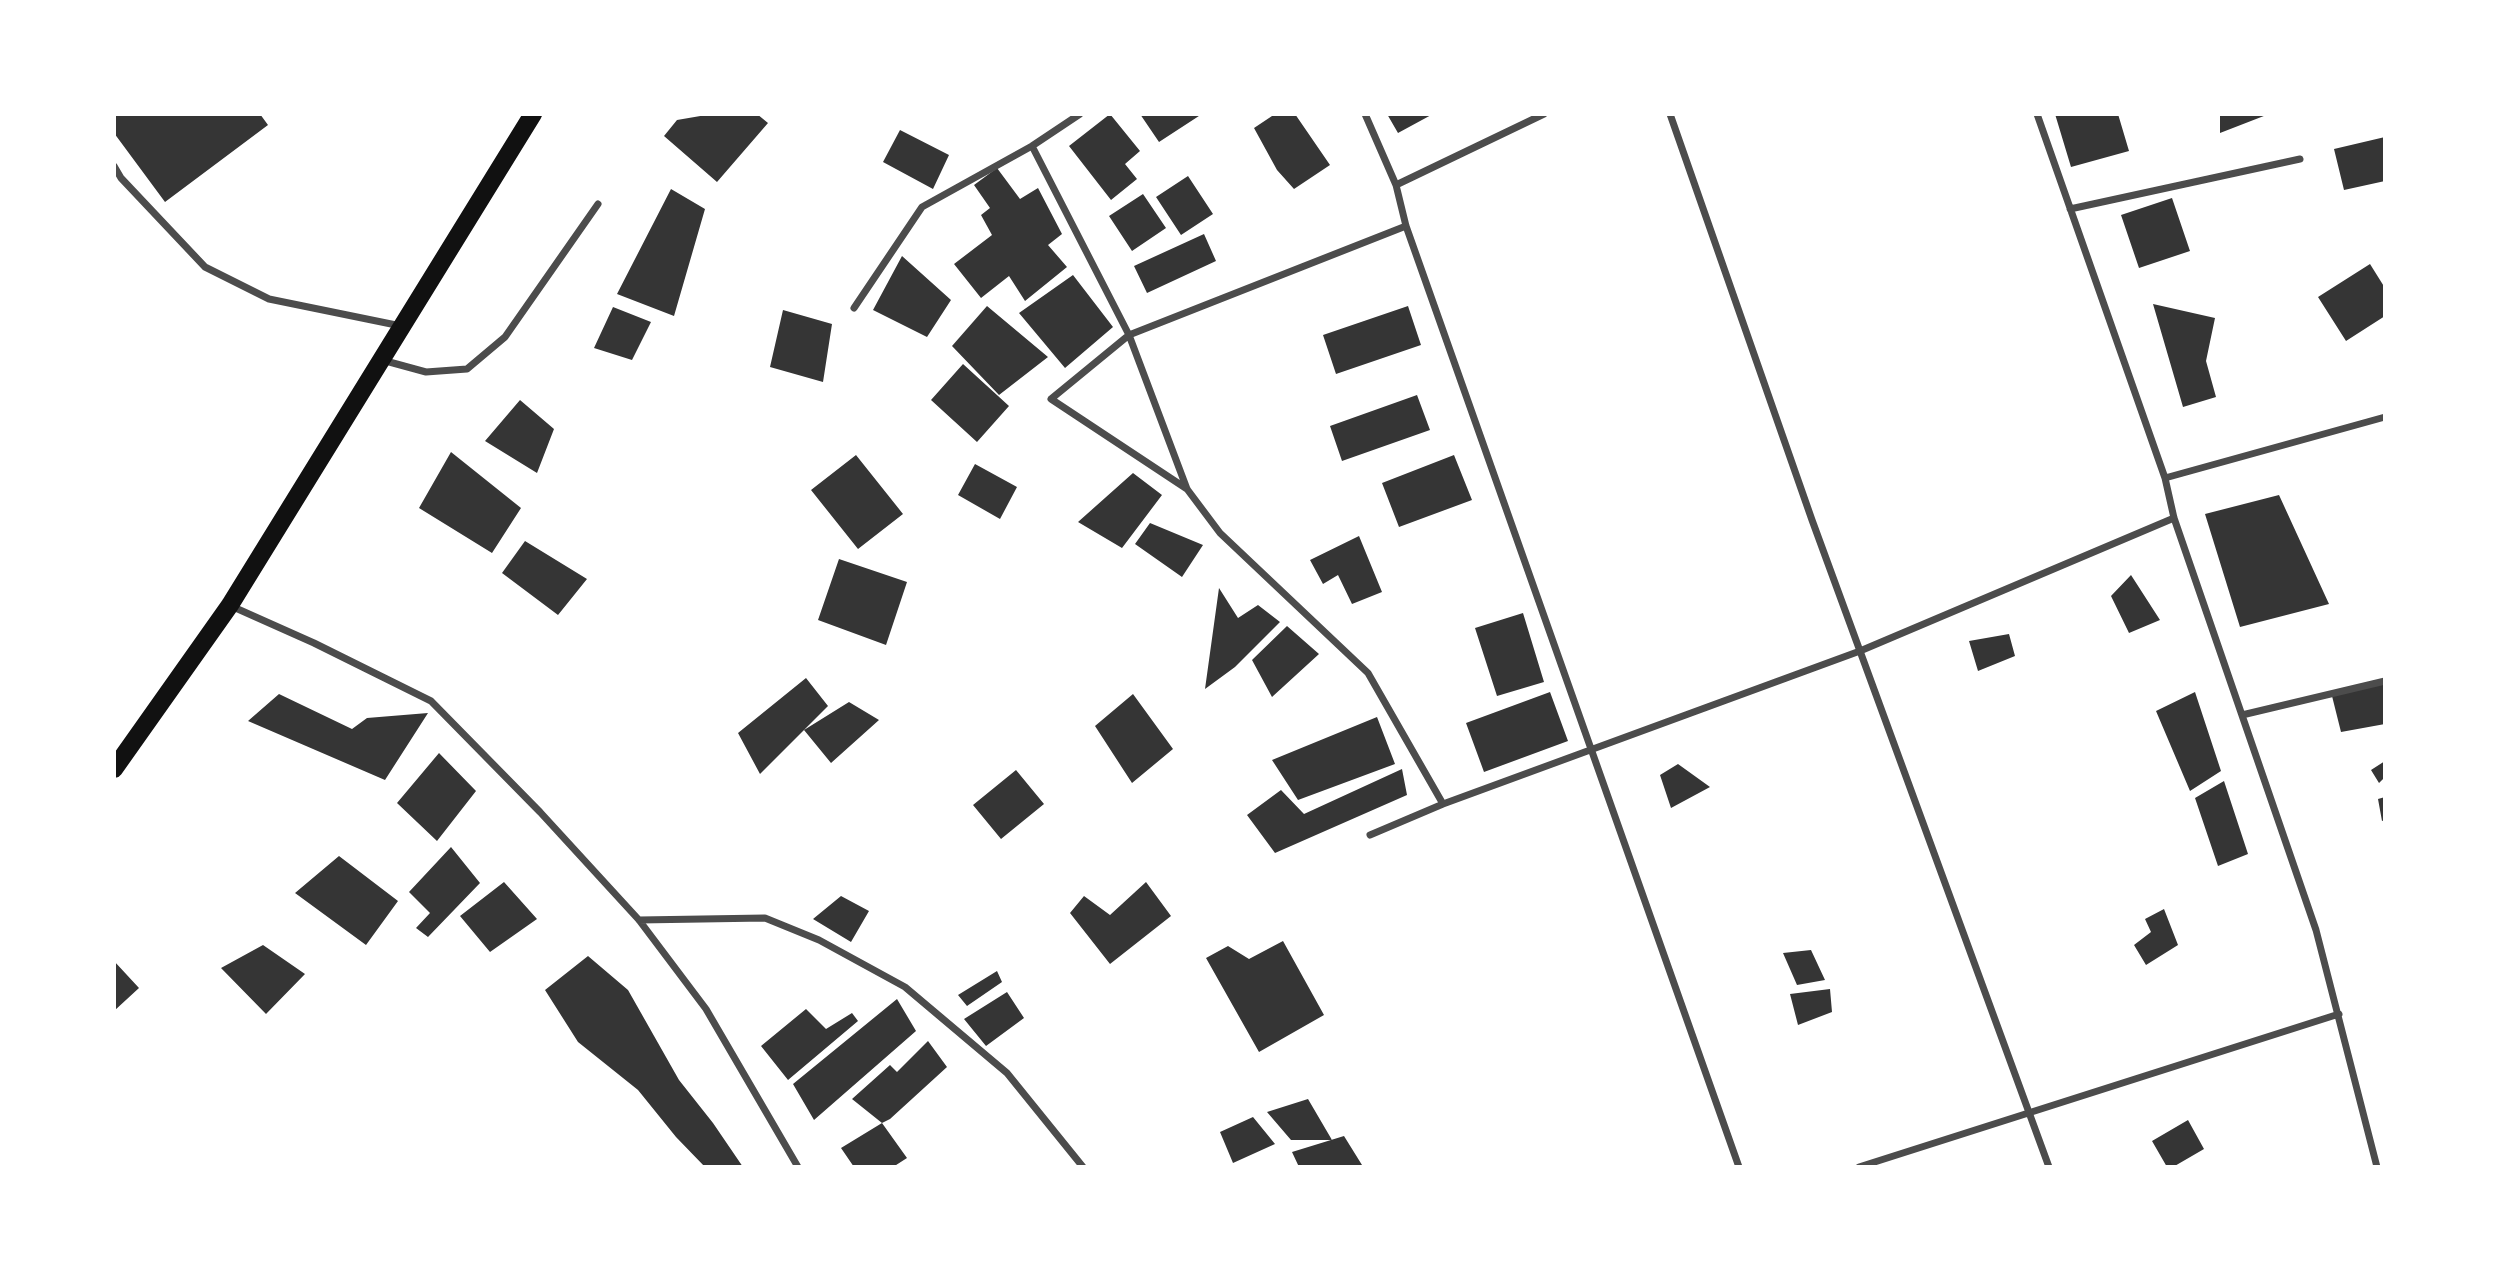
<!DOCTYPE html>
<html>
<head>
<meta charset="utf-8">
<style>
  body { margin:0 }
  #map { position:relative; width:2499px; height:1281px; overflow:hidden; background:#fff; font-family:Rubik,sans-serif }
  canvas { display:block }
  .frame { position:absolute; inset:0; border:116px solid #fff; pointer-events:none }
</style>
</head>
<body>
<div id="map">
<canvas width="2499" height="1281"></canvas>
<div class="frame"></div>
</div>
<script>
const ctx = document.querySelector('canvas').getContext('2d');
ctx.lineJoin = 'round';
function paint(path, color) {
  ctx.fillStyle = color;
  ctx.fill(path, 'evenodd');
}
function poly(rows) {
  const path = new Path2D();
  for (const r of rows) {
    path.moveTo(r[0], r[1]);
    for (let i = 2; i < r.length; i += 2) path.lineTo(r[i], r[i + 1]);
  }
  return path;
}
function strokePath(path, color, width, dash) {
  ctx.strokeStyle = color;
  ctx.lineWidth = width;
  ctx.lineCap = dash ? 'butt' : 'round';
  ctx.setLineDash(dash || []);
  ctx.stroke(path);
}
paint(poly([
  [114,114,260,114,268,125,165,202,114,133],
  [712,114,757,114,768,123,717,182,664,136,677,120],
  [1110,114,1140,151,1125,164,1137,179,1111,200,1069,146],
  [1140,114,1202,114,1159,142],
  [1275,114,1295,114,1330,165,1294,189,1277,170,1254,128],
  [1387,114,1433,114,1398,133],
  [2055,114,2118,114,2129,151,2071,167],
  [2220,114,2269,114,2220,133],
  [900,130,949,155,933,189,883,162],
  [2385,137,2385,181,2344,190,2334,149],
  [997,168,1020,199,1038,188,1062,234,1048,245,1067,267,1025,301,1009,276,981,298,954,264,992,235,981,215,990,208,974,185],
  [1188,176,1213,214,1181,235,1156,197],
  [671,189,705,209,674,316,617,294],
  [1143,194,1166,228,1132,251,1109,216],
  [2172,198,2190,251,2139,268,2121,215],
  [1204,234,1216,261,1147,293,1134,266],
  [902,256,951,300,927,337,873,310],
  [2370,264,2385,288,2385,316,2346,341,2318,297],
  [1073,275,1113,327,1065,368,1019,313],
  [2153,304,2215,318,2206,361,2216,397,2183,407],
  [987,306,1048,357,999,395,952,346],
  [1408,306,1421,345,1336,374,1323,335],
  [613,307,651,322,632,360,594,348],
  [783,310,832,324,823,382,770,367],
  [963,364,1009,406,977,442,931,400],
  [1417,395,1430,430,1342,461,1330,426],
  [520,400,554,429,537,473,485,441],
  [451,452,521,508,492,553,419,508],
  [856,455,903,514,858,549,811,490],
  [1454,455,1472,500,1399,527,1382,483],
  [975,464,1017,487,1000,519,958,495],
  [1133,473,1162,495,1122,548,1078,522],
  [2279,495,2329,604,2240,627,2205,514],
  [1150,523,1203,545,1182,577,1135,544],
  [1359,536,1382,592,1352,604,1338,575,1323,584,1310,560],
  [525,541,587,579,558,615,502,573],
  [839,559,907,582,886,645,818,620],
  [2131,575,2160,620,2129,633,2111,596],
  [1219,588,1238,618,1258,605,1280,622,1235,667,1205,689],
  [1523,613,1544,682,1497,696,1475,628],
  [1287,626,1319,654,1272,697,1252,660],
  [2009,634,2015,656,1978,671,1969,641],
  [806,678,828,706,760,774,738,733],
  [2385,680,2385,724,2341,732,2331,692],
  [1550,692,1568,741,1484,772,1466,723],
  [2195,692,2221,771,2190,791,2156,711],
  [279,694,352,729,367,718,428,713,385,780,248,721],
  [1133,694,1173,749,1132,783,1095,726],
  [849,702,879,720,831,763,804,730],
  [1377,717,1395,764,1298,800,1272,760],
  [439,753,476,791,437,841,397,803],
  [2385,761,2385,777,2379,783,2371,770],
  [1678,764,1710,787,1671,808,1660,775],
  [1402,769,1407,795,1275,853,1247,815,1281,790,1304,814],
  [1016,770,1044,804,1001,839,973,805],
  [2224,781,2248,854,2218,866,2195,798],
  [2385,797,2385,820,2382,821,2378,799],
  [451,847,480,883,428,937,416,928,430,913,409,892],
  [339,856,398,901,366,945,295,893],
  [504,882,537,919,490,952,460,916],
  [1146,882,1171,916,1110,964,1070,913,1084,896,1110,915],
  [841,896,869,911,851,942,813,919],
  [2164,909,2178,945,2146,965,2134,945,2151,932,2145,919],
  [1283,941,1324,1015,1259,1052,1206,958,1228,946,1249,959],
  [263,945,305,974,266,1014,221,968],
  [1811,950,1825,980,1797,985,1783,953],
  [588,956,628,990,679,1080,713,1123,743,1167,705,1167,676,1137,638,1090,578,1042,545,990],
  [114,961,139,988,114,1011],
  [997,971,1002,982,967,1006,958,995],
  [1830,989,1832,1012,1798,1025,1790,994],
  [1007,992,1024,1018,986,1046,964,1019],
  [897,999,916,1031,814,1120,793,1084],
  [806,1009,826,1029,852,1013,858,1021,788,1080,761,1046],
  [928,1041,947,1067,890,1119,882,1123,852,1099,890,1065,897,1072],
  [1308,1099,1332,1140,1291,1140,1267,1112],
  [1253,1117,1275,1144,1233,1163,1220,1132],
  [2188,1120,2204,1149,2173,1167,2167,1167,2152,1141],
  [882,1123,907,1158,893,1167,854,1167,841,1148],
  [1344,1136,1362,1165,1299,1167,1292,1152]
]), '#353535');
strokePath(poly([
  [1365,114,1396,185,1406,226,1739,1167],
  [1670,114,1812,520,2049,1167],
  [2037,114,2165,478,2174,518,2316,930,2377,1167],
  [1032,146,1129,335,1187,489,1220,533,1368,673,1443,804],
  [114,166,121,178,205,267,269,299,401,326],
  [1396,185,1544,114],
  [2070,209,2300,159],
  [854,308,922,207,1032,146,1080,114],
  [382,360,426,372,467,369,505,337,598,204],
  [2165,478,2385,417],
  [1187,489,1051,399,1129,335,1406,226],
  [231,606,314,643,431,701,540,812,639,920,706,1009,798,1167],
  [2242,715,2385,681],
  [1370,835,1443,804,1860,651,2174,518],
  [639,920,765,918,819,940,905,987,1007,1073,1083,1167],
  [1859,1167,2339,1014]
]), '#4c4c4c', 7);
strokePath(poly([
  [114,769,230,605,533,114]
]), '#111', 18);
</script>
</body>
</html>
